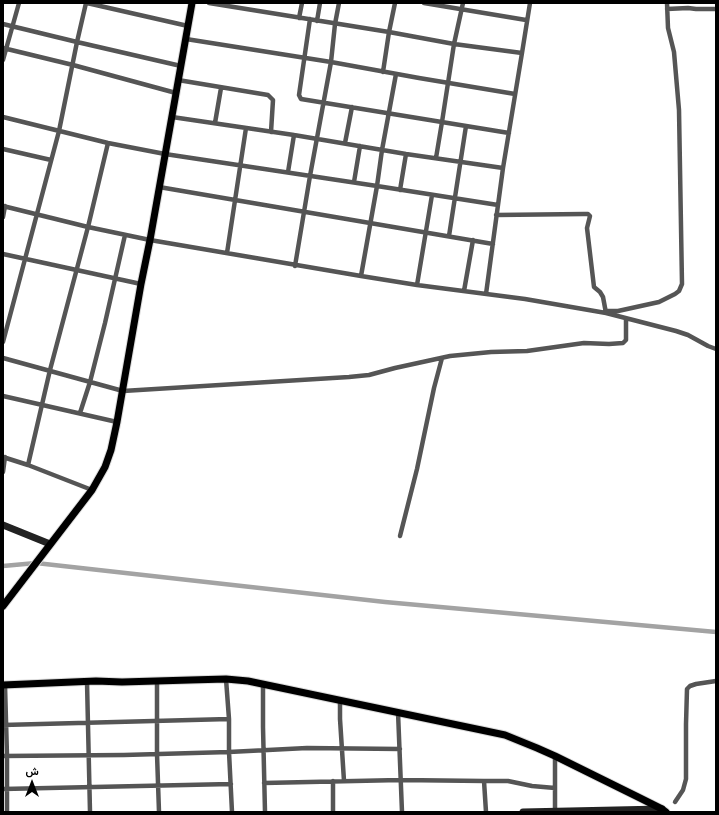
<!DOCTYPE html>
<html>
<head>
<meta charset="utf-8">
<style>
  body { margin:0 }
  #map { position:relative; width:719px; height:815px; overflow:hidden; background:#fff; font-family:Mulish,Vazirmatn,sans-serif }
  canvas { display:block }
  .frame { position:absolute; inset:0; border:4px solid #000; pointer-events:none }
  .north { position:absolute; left:12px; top:763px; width:40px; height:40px; -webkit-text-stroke:3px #fff; paint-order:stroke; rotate:0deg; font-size:11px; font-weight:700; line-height:16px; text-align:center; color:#000 }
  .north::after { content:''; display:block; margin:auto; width:14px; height:18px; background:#000; clip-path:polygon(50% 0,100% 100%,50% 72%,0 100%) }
</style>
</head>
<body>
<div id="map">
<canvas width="719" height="815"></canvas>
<div class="frame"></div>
<div class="north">ش</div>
</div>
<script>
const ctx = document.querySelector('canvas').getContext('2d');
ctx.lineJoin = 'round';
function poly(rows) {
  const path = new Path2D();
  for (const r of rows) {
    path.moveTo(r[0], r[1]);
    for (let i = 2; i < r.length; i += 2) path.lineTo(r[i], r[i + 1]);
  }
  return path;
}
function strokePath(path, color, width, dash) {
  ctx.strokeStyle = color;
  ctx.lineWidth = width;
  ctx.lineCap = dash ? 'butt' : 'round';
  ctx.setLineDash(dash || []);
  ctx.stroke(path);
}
strokePath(poly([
  [3,566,36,563,385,602,716,632]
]), '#a3a3a3', 4.5);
const primary = poly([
  [3,606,92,490,105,467,111,450,117,422,141,284,150,240,192,3],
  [3,685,96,681,122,682,190,680,226,679,248,681,505,735,537,748,555,756,638,797,662,809,666,812]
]);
strokePath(primary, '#dbdbdb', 9);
strokePath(poly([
  [87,3,188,26],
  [209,3,389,32,454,44,522,53,503,168,486,294],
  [424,3,526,20],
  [667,9,688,8,696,9,716,9],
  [299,18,302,3],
  [310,19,299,95,301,99,509,133],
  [317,21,320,3],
  [3,24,77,42,181,66],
  [186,39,331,62,419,78,515,94],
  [3,48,73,65,176,93],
  [522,53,530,3],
  [3,60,19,3],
  [383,72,389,32,395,3],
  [178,80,268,95,273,100,271,132],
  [3,117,108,143,165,154,377,186,498,205],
  [172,117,294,135,406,154,503,168],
  [215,123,221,88],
  [345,143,352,107],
  [3,149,51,160],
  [436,158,442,122,454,44,463,3],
  [288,172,294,135],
  [354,182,360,146],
  [159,187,493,244],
  [400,190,406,154],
  [3,206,88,227,150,240,361,276,417,285,525,299,606,313,676,331,688,335,708,346,716,349],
  [496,215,584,214,588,214,590,216,587,228,594,287,600,292,603,297,606,313],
  [3,217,5,206],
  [449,236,466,126],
  [227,253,246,128],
  [3,254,141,284],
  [295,266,310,176,331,62,335,24,339,3],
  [361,276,377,186,382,150,396,74],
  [417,285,432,195],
  [464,291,473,240],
  [606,311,618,311,659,302,675,294,679,291,682,284,679,110,674,52,668,28,667,3],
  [3,342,59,131,77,42,86,3],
  [3,358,123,391,349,377,369,375,395,368,450,356,491,352,527,351,584,343,609,344,623,343,626,340,626,318],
  [3,396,117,422],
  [80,413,90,382,105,323,125,235],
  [3,457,28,465,92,490],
  [28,465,50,370,88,227,108,143],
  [3,472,5,457],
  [400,536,417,469,434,388,442,358],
  [226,679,229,719,229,752,232,812],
  [157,681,157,754,159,812],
  [87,682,90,812],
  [263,684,263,727,265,812],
  [5,685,7,756,7,812],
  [340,700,340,719,344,781],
  [398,712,402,812],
  [3,725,229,719],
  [3,756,124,755,229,752,307,748,400,749],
  [555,756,555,812],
  [333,781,333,812],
  [484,781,486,812],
  [264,783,400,780,484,781,508,781,532,786,555,788],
  [3,789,231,784],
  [675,802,683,790,686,779,686,724,687,689,690,686,696,684,716,681]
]), '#555', 4.5);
strokePath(poly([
  [3,525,50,544],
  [523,812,662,809]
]), '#222', 7);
strokePath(primary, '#000', 7);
</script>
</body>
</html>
